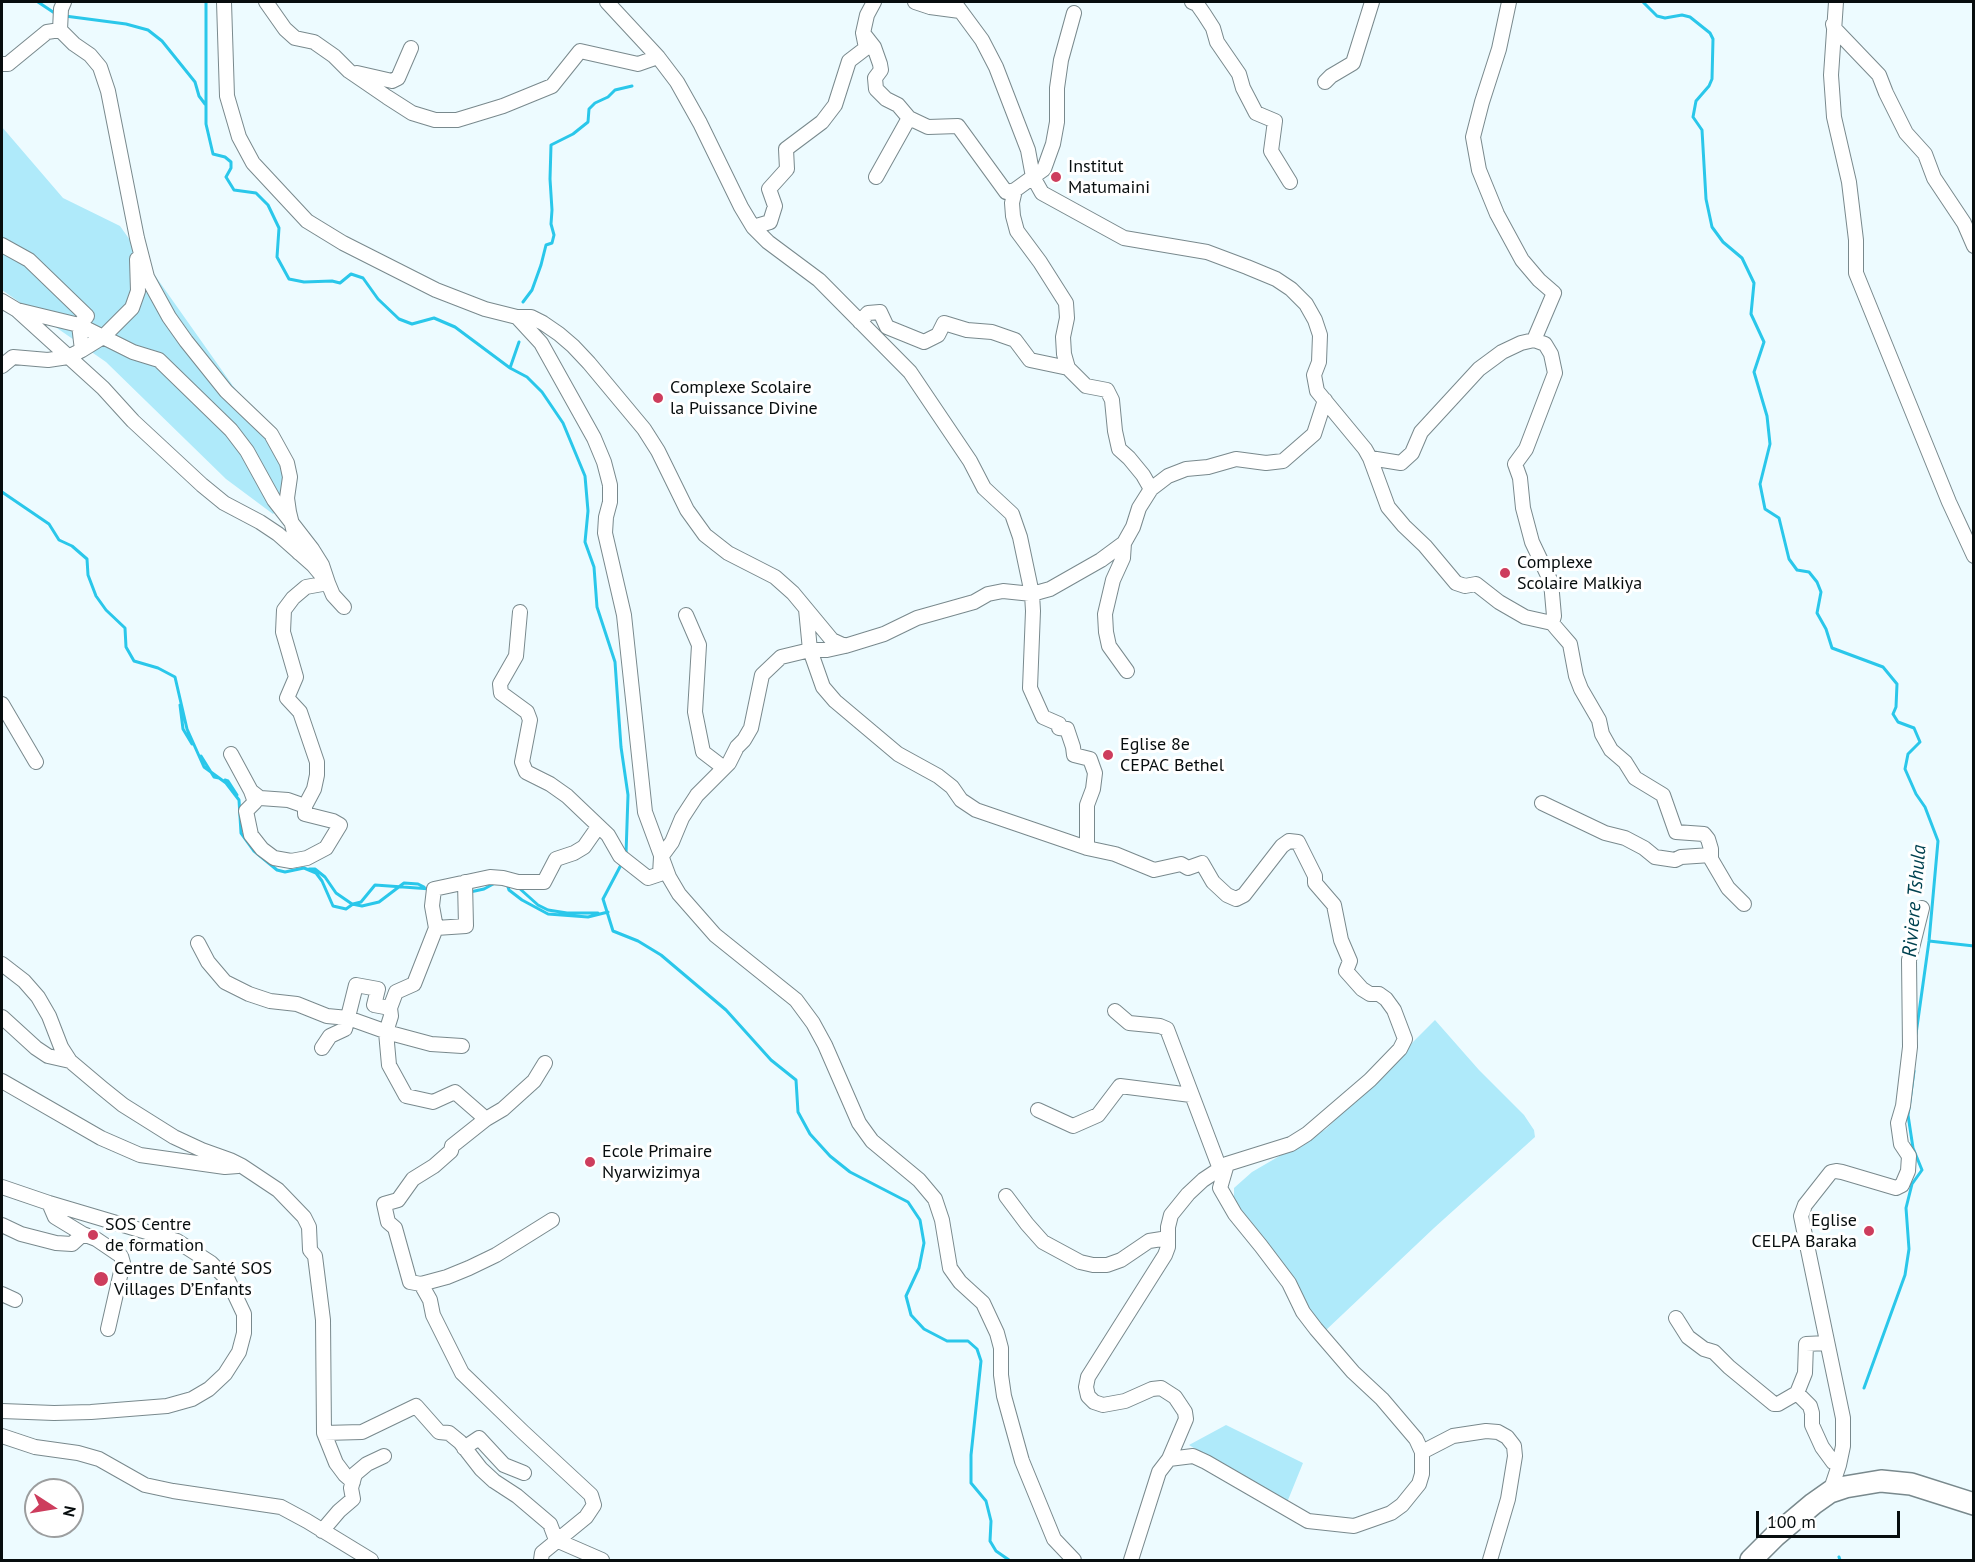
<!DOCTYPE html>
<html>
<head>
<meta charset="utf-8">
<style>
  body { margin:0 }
  #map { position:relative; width:1975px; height:1562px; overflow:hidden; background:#edfbff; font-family:"PT Sans",sans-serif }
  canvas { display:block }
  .frame { position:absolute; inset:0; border:3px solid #070d0e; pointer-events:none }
  .north { position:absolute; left:24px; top:1478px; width:60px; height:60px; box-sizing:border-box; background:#fff; border:2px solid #9c9e9f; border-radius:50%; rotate:102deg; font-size:16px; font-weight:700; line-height:24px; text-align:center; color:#070d0e }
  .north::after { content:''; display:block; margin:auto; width:21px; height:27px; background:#cd3d5d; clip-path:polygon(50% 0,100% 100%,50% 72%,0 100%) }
  .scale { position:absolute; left:1756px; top:1511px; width:144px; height:27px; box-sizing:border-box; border:3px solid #070d0e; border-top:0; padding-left:8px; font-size:18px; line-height:21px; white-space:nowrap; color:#070d0e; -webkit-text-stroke:4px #fff; paint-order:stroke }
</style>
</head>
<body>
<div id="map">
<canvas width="1975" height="1562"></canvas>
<div class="frame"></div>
<div class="north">N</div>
<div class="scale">100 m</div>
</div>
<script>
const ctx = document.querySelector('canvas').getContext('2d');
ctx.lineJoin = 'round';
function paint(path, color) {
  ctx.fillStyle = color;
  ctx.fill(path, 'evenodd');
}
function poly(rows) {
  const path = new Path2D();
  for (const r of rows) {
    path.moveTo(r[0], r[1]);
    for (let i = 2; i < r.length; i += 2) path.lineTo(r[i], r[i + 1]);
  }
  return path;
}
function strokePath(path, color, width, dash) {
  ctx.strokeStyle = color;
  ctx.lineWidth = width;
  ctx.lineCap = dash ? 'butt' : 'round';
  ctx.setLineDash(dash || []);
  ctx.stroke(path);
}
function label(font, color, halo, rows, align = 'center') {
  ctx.font = font + ' "PT Sans",sans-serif';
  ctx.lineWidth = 6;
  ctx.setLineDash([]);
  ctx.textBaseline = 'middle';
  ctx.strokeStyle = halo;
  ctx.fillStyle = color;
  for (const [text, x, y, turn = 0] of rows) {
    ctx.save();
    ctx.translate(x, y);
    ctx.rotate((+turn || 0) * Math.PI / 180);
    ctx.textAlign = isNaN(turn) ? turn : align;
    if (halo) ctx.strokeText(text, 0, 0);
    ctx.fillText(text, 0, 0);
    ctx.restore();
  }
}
paint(poly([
  [2,127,63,198,120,226,233,386,265,423,284,464,283,504,273,514,226,479,106,362,2,290],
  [1435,1020,1479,1070,1524,1115,1534,1130,1535,1137,1434,1228,1325,1331,1234,1209,1234,1188,1252,1172,1326,1129],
  [1226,1425,1303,1463,1286,1505,1189,1445]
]), '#afeafa');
strokePath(poly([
  [38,2,56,14],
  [206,2,206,124,213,154,225,157,231,162,231,168,226,177,234,190,256,193,268,205,279,228,277,257,289,279,304,282,332,281,340,283,351,274,363,278,378,299,399,319,412,324,434,318,455,327,510,368,527,377,542,392,563,423,585,476,588,511,585,542,594,567,597,607,615,662,621,747,628,795,626,854],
  [1643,2,1657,16,1665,18,1682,15,1690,17,1710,33,1713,39,1712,79,1709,86,1696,101,1693,117,1702,130,1706,199,1712,227,1723,242,1742,258,1754,283,1751,314,1764,342,1754,372,1767,416,1770,444,1760,484,1765,509,1779,518,1789,559,1797,570,1809,572,1817,582,1821,592,1817,613,1826,629,1832,648,1883,667,1897,684,1896,707,1893,714,1898,722,1914,728,1920,742,1908,754,1905,769,1916,794,1925,807,1938,841,1929,941,1916,1034],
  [65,16,126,24,148,30,162,41,195,82,199,96,205,104],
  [523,302,532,290,541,265,546,245,552,243,554,235,551,224,552,210,550,179,551,145,573,134,588,122,589,109,595,103,608,97,615,90,632,86],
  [510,368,519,342],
  [2,492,49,524,59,540,72,546,87,559,88,575,96,596,106,610,125,628,126,647,134,661,158,668,175,677,187,729,204,767,226,783,239,800,241,833,254,851,277,870,285,872,304,868,316,873,322,881,333,906,346,909,353,904,361,902,375,885,431,889],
  [180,705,183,729,192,744],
  [201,756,214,777,219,778],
  [225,780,228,781,237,795],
  [622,863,603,899,613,931,638,941,661,955,726,1010,771,1060,796,1080,798,1112,810,1134,830,1156,850,1172,908,1202,920,1220,924,1243,919,1268,906,1296,911,1315,924,1329,947,1341,968,1341,977,1349,981,1361,971,1455,971,1483,986,1501,991,1521,990,1541,996,1551,1009,1560],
  [309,869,315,869,325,877,336,893,352,904,362,906,379,902,404,883,418,884,424,887],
  [507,884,509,890,522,900,548,914,588,917,608,912],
  [519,888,538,905,548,910,567,913,598,913],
  [470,892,484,889,495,883],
  [1929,941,1974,946],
  [1864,1388,1905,1275,1909,1249,1906,1208,1912,1184,1922,1170,1913,1148,1908,1115,1914,1071],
  [1839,1557,1840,1560]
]), '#2ac7ea', 3);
const minor = poly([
  [64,2,61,9,60,30,74,44,90,55,100,67,108,91,137,238,147,277,169,317,186,341,226,391,271,434,287,463,290,477,287,498,289,512,299,553],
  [224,2,227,96,239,137,253,163,307,221,343,243,436,290,485,309,517,317,531,317,543,323,559,334,573,346,589,363,644,429,658,451,687,510,705,535,728,553,775,577,793,593,832,640,845,646],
  [266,2,285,29,295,38,314,42,334,56,349,71,387,97,412,113,435,120,457,120,503,106,552,86,580,51,638,64,658,57],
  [607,2,658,57,677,82,700,123,741,207,753,227,768,242,819,280,910,372,970,461,984,488,1012,514,1020,537,1032,594,1033,611,1030,688,1043,717,1059,724,1059,728,1067,729,1073,747,1074,755,1090,759,1095,773,1093,789,1087,805,1087,848],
  [874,2,867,15,863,33,874,47,880,64,881,70,875,78,876,89,886,99,898,105,909,118,928,127,958,126,1006,192,1015,190],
  [915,2,930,7,960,11],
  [954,2,982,40,996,67,1028,150,1033,177,1042,193,1124,238,1207,252,1247,267,1276,279,1291,289,1306,304,1315,320,1320,335,1319,362,1314,375,1317,391,1365,449,1370,458,1388,507,1404,526,1425,546,1456,583,1465,586,1476,584,1499,602,1525,617,1552,623,1557,629,1570,644,1576,676,1581,689,1599,720,1602,734,1611,750,1625,762,1635,778,1663,795,1676,832,1704,834,1708,839,1711,849,1711,859,1728,888,1744,904],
  [1192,2,1197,4,1204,14,1213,28,1217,42,1239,74,1243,88,1256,113,1275,121,1271,151,1290,182],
  [1509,2,1499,49,1482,102,1473,137,1479,170,1497,214,1522,260,1539,280,1554,293,1534,340],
  [1836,2,1831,75,1834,117,1849,182,1856,240,1856,273,1949,502,1974,556],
  [1833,24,1834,28,1879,75,1886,93,1906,133,1925,154,1934,178,1964,223,1974,246],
  [2,64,8,64,47,32,60,30],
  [357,73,392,81,398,78,411,48],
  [1325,82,1331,76,1353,63,1372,2],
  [876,177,909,118],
  [753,227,770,222,775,206,769,189,787,169,786,149,822,122,835,105,849,61,866,48,863,33],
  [2,245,29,260,87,316,79,325,82,350],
  [2,301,17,310,103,388,133,421,202,485,224,503,260,522,278,534,313,565,328,583,333,595,344,607],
  [17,310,79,325,133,352,159,360,231,430,247,451,274,500,312,549,322,565,328,583,306,587,293,598,284,610,283,632,296,677,287,698,300,712,317,762,317,775,314,789,305,806,305,814,333,821,340,825,326,848,307,858,291,861,274,858,262,849,251,835,246,811,255,802,251,791],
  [517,317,541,343,594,438,604,462,610,485,610,502,606,517,605,533,624,615,645,812,669,877,679,894,715,935,796,1000,813,1023,825,1045,859,1123,872,1141,919,1180,935,1199,942,1220,950,1268,960,1282,983,1303,997,1333,1001,1348,1001,1375,1004,1396,1022,1461,1054,1539,1074,1560],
  [860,322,868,313,880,312,887,327,924,342,938,335,944,323,967,330,992,332,1015,340,1030,360,1068,368,1086,386,1107,390,1112,400,1115,431,1119,449,1129,458,1143,475,1151,489],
  [2,366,13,357,48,360,68,357,82,350,103,337,132,308,138,291,137,259],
  [1068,368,1064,354,1063,337,1067,318,1066,303,1040,262,1017,231,1013,216,1012,203,1015,190,1044,169,1053,144,1057,122,1057,88,1061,60,1074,13],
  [1370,458,1401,463,1412,453,1421,432,1479,369,1502,352,1521,343,1534,340,1545,344,1551,354,1555,373,1526,449,1515,464,1520,478,1523,508,1532,542,1551,582,1554,616,1552,623],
  [1124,543,1123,558,1113,580,1105,614,1106,632,1109,646,1127,671],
  [806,609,810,650,823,687,835,701,898,754,938,776,952,787,961,800,976,810,1087,848,1115,854,1154,870,1181,864,1188,868,1202,863,1213,882,1227,895,1236,899,1244,895,1282,846,1289,841,1298,842,1315,876,1315,883,1334,905,1341,940,1350,961,1346,971,1362,989,1370,994,1379,994,1386,999,1394,1010,1405,1039,1400,1049,1370,1080,1307,1134,1291,1144,1227,1164,1203,1180,1188,1194,1171,1215,1168,1227,1168,1247,1165,1255,1088,1377,1086,1387,1088,1396,1094,1402,1103,1405,1125,1401,1152,1389,1161,1388,1175,1397,1185,1412,1186,1419,1169,1459],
  [520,612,516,656,500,684,501,693,527,712,530,720,522,762,526,772,550,784,567,796,608,835,620,856,648,878,660,874,661,857,672,842,682,818,697,795,729,763,737,747,744,740,751,728,762,675,781,657,810,650,827,650,845,646,884,634,917,618,974,602,988,594,1003,591,1032,594,1050,589,1101,560,1124,543,1133,527,1139,508,1151,489,1168,476,1186,469,1208,467,1236,459,1266,463,1283,461,1314,434,1325,400],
  [686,615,699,645,695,712,703,752,724,768],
  [2,704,36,762],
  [231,754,251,791,260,798,288,800,305,806],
  [1542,803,1605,833,1625,838,1644,848,1655,857,1675,860,1681,857,1711,855],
  [436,928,432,906,434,889,490,877,503,878,518,882,544,882,556,859,574,853,584,847,598,827],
  [198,943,208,962,225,982,249,994,270,1001,297,1004,327,1016,348,1018,390,1033,431,1044,462,1046],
  [2,964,24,981,38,997,49,1016,61,1047,70,1061,102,1088,123,1105,174,1137,202,1150,230,1160,242,1166,278,1190,304,1217,309,1227,310,1250,315,1256,323,1320,324,1433,336,1463,345,1475,353,1482],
  [390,1008,391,1016,386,1032,389,1065,406,1096,433,1102,455,1092,486,1119],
  [1115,1011,1129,1023,1160,1026,1167,1029,1220,1169],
  [2,1017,36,1048,48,1056,70,1061],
  [322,1048,330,1036,345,1029,356,985,378,989,374,1005,390,1008,396,992,414,984,436,928,466,926,465,882],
  [2,1081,101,1138,140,1155,225,1167,238,1166],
  [1038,1110,1073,1126,1098,1115,1120,1086,1191,1095],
  [2,1187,49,1203,177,1241,211,1263,228,1280,244,1314,244,1333,239,1352,225,1374,209,1389,192,1399,167,1406,91,1412,54,1413,2,1411],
  [1006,1196,1027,1224,1043,1242,1080,1262,1093,1265,1107,1265,1121,1260,1149,1241,1168,1238],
  [2,1225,21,1234,56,1243,72,1244,83,1234,55,1217,49,1203],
  [83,1234,96,1239,121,1256,123,1263,108,1329],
  [421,1284,447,1277,469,1268,496,1255,552,1220],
  [2,1294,15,1300],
  [1676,1318,1688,1337,1704,1349,1714,1352,1729,1367,1774,1404,1778,1404,1797,1393,1805,1373,1806,1344,1827,1343],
  [1797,1393,1810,1406,1812,1413,1812,1425,1822,1447,1833,1462,1839,1465],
  [324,1433,362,1432,416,1406,439,1432,449,1433,460,1442,481,1469,494,1481,517,1496,550,1524,556,1540,602,1560],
  [2,1436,35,1447,78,1453,99,1459,145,1485,173,1491,281,1507,307,1521,371,1560],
  [464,1448,479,1438,504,1465,524,1473],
  [1422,1452,1453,1436,1486,1431,1498,1432,1507,1437,1514,1446,1515,1456,1508,1499,1490,1560],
  [1830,1492,1839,1465,1843,1446,1843,1418,1801,1216,1805,1205,1831,1172,1836,1171,1842,1172,1896,1188,1902,1185,1908,1171,1909,1156,1901,1144,1898,1123,1903,1106,1910,1047,1909,960,1922,908],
  [322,1531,339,1511,353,1499,351,1488,355,1474,367,1464,384,1456],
  [541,1560,542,1553,586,1517,594,1505,591,1495,523,1432,462,1373,433,1315,430,1300,421,1284,410,1282,395,1228,388,1222,384,1204,398,1200,413,1179,434,1166,451,1151,452,1146,486,1119,503,1109,534,1081,545,1063],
  [1131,1560,1159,1472,1169,1459,1193,1456,1206,1462,1308,1521,1354,1526,1391,1513,1402,1505,1419,1484,1422,1474,1422,1452,1416,1439,1382,1399,1353,1372,1316,1329,1303,1312,1289,1283,1261,1246,1235,1214,1220,1188,1227,1164]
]);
const highway = poly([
  [1751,1560,1775,1536,1813,1504,1830,1492,1845,1487,1881,1481,1911,1484,1974,1504]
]);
strokePath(minor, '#79898d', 16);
strokePath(highway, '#79898d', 24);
strokePath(minor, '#fff', 14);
strokePath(highway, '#fff', 21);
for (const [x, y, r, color] of [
  [1056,177,6,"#cd3d5d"],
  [658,398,6,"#cd3d5d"],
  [1505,573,6,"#cd3d5d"],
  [1108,755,6,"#cd3d5d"],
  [590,1162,6,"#cd3d5d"],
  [1869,1231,6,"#cd3d5d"],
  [93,1235,6,"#cd3d5d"],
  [101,1279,8,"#cd3d5d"]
]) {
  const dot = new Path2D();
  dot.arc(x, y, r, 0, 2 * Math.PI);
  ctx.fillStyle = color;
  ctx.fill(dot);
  strokePath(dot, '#fff', 2);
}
label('18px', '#070d0e', '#fff', [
  ["Institut",1068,167],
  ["Matumaini",1068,188],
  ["Complexe Scolaire",670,388],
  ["la Puissance Divine",670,409],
  ["Complexe",1517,563],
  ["Scolaire Malkiya",1517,584],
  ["Eglise 8e",1120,745],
  ["CEPAC Bethel",1120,766],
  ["Ecole Primaire",602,1152],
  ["Nyarwizimya",602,1173],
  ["Eglise",1857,1221,"right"],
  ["CELPA Baraka",1857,1242,"right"],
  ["SOS Centre",105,1225],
  ["de formation",105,1246],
  ["Centre de Santé SOS",114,1269],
  ["Villages D’Enfants",114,1290]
], 'left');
label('italic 20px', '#004250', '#fff', [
  ["Riviere Tshula",1915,901,-85]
]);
</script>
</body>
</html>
